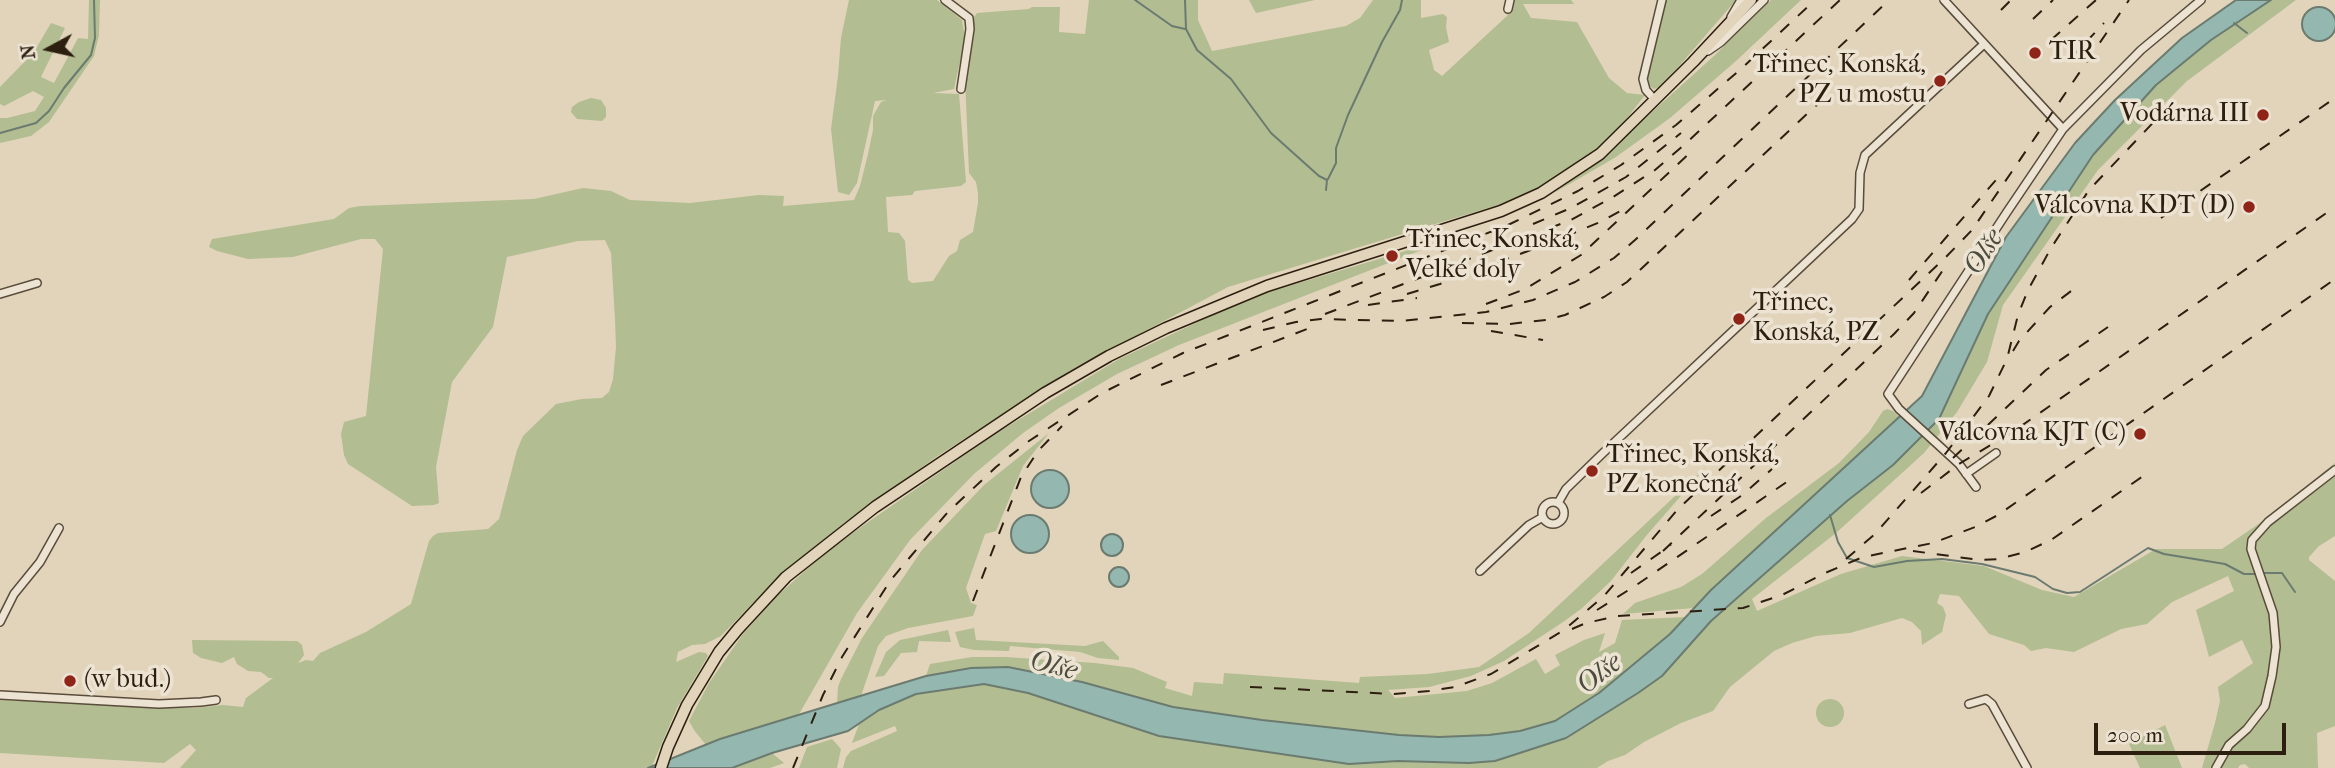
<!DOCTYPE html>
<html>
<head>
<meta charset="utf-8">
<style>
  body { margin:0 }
  #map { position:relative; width:2335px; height:768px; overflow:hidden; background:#e1d4bb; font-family:"IM FELL French Canon",serif }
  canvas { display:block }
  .north { position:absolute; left:14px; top:14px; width:70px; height:70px; -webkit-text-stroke:5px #ece3d3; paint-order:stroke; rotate:262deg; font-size:19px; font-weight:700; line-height:28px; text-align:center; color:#2d1f0f }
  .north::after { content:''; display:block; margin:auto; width:24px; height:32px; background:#2d1f0f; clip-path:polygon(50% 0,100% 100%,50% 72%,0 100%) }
  .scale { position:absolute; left:2094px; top:723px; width:192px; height:32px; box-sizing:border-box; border:4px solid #2d1f0f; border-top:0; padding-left:9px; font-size:21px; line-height:24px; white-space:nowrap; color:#2d1f0f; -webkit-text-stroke:5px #ece3d3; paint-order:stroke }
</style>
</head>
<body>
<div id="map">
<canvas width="2335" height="768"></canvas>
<div class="north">N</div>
<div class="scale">200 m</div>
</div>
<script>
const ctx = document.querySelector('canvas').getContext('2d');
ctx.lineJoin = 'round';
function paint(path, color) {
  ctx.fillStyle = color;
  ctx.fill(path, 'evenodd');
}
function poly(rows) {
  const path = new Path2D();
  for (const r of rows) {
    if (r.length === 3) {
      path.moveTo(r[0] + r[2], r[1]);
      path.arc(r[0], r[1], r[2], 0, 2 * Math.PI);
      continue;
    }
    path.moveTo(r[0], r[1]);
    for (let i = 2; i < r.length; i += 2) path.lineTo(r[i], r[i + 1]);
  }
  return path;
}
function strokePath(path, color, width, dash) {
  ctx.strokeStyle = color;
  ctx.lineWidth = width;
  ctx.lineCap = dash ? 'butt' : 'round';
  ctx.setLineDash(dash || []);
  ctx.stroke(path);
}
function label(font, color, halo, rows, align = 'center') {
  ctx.font = font + ' "IM FELL French Canon",serif';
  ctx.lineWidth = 7;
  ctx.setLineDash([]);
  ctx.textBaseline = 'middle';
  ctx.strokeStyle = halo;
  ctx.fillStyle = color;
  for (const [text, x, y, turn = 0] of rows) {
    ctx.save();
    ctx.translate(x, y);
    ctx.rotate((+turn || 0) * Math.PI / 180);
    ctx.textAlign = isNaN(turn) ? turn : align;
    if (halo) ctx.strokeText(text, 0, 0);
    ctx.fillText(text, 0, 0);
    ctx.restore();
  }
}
paint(poly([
  [89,0,100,0,99,35,94,56,49,122,31,136,0,143,0,118,7,118,35,111,44,97,33,91,4,106,0,104,0,87,34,52,51,23,65,28,41,77,54,83,78,38,88,39],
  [849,0,937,0,962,20,965,38,954,89,933,93,959,94,966,182,961,186,915,191,912,195,886,197,888,232,899,233,905,241,908,280,912,283,933,281,949,256,957,251,960,240,973,232,978,203,978,193,976,182,969,173,965,77,973,41,972,20,977,13,1029,9,1032,7,1060,7,1059,32,1085,34,1089,0,1198,0,1198,20,1212,51,1346,26,1360,18,1373,0,1421,0,1421,18,1443,14,1447,17,1446,27,1449,42,1429,50,1434,70,1442,76,1507,16,1513,0,1571,0,1574,4,1523,4,1531,18,1577,22,1609,78,1627,93,1645,95,1617,131,1573,170,1521,198,1228,287,1070,371,939,455,844,523,808,553,775,580,721,636,705,644,692,645,678,652,676,662,699,652,706,653,708,656,677,708,652,766,648,768,180,768,196,750,190,744,164,763,0,753,0,700,194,708,223,705,243,707,246,698,273,678,269,678,261,672,248,671,237,664,234,657,222,663,201,658,193,653,192,640,297,641,302,645,304,655,298,663,306,660,313,661,320,653,366,632,411,604,429,541,433,536,438,533,488,529,499,519,517,450,523,436,556,404,582,399,602,398,609,392,613,379,616,347,615,319,611,253,605,240,578,241,507,257,493,327,452,382,436,467,439,503,434,505,412,506,348,464,344,455,341,434,344,422,366,416,383,249,375,239,361,239,293,257,248,259,217,251,209,247,212,239,334,219,349,208,361,206,534,199,583,188,611,191,630,200,690,203,759,195,784,196,783,206,854,200,860,186,868,154,873,130,873,116,881,102,886,100,875,101,857,183,849,195,838,192,831,129,838,76,841,38],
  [1249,0,1315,0,1256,13],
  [1664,0,1736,0,1680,65,1659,87,1654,89,1647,84,1646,79],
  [1771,0,1801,0,1736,61,1670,118,1616,157,1554,193,1590,168,1715,55],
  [2271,0,2296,0,2187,81,2098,170,2003,305,1987,362,1957,412,1924,453,1836,533,1752,599,1757,611,1841,574,1902,556,1984,566,2042,590,2074,597,2156,549,2222,549,2270,516,2335,463,2335,536,2319,546,2309,557,2309,560,2335,581,2335,726,2317,733,2318,768,2249,768,2245,764,2240,765,2238,768,2202,768,2215,723,2220,701,2218,687,2253,663,2242,640,2209,657,2204,638,2196,610,2234,591,2228,576,2172,602,2147,624,2121,629,2074,652,2046,648,2031,651,2024,645,1989,634,1959,596,1940,594,1937,603,1943,607,1946,615,1942,632,1922,645,1921,631,1912,622,1902,618,1850,633,1816,636,1792,643,1774,651,1730,687,1713,711,1681,723,1644,742,1625,755,1608,761,1597,768,843,768,846,757,851,751,897,731,895,726,852,743,859,724,879,710,916,694,984,684,1028,693,1159,736,1270,751,1398,761,1469,763,1495,761,1566,738,1638,693,1662,676,1711,621,1847,501,1893,465,1939,419,1988,314,2093,155,2156,85,2211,40],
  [591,98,601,100,606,108,606,117,602,121,577,119,571,112,572,107,579,102],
  [1465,233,1179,345,1117,374,1059,408,1023,433,974,474,910,540,857,613,798,716,706,745,694,730,689,721,709,683,743,634,777,596,828,550,995,434,1119,359,1249,298],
  [1887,409,1893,411,1899,417,1711,590,1694,608,1623,614,1635,603,1681,587,1702,574,1766,518,1839,463,1869,432,1883,411],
  [1049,433,1023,466,996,531,985,534,966,588,971,603,977,605,973,616,908,628,886,636,878,646,861,696,837,703,838,687,841,679,862,638,922,550,984,485],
  [1706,467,1646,536,1611,581,1581,609,1563,622,1504,661,1471,676,1429,687,1388,690,1395,698,1467,691,1492,683,1536,659,1545,674,1560,665,1555,655,1584,640,1605,633,1599,652,1615,643,1622,620,1686,617,1670,634,1599,694,1555,721,1520,731,1489,735,1439,737,1399,735,1262,720,1173,707,1082,682,1008,667,971,668,926,676,930,664,972,657,1005,657,1095,663,1133,668,1167,682,1165,688,1192,696,1194,682,1223,684,1224,673,1359,683,1360,677,1428,674,1479,667,1529,633],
  [974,628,976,640,1085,646,1103,641,1119,657,1119,660,1098,658,1080,652,1010,646,1009,651,974,650,960,647,955,632],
  [948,630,951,642,919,641,917,652,901,653,884,676,875,677,886,652,900,640],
  [1830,713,14],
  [2165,725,2182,768,2140,768,2129,744],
  [832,739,841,749,837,768,799,768,807,747],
  [772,753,784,763,770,768,732,768]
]), '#b2bd91');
const water = poly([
  [2236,0,2271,0,2211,40,2156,85,2093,155,1988,314,1939,419,1893,465,1847,501,1711,621,1662,676,1638,693,1566,738,1495,761,1469,763,1398,761,1349,764,1159,736,1028,693,984,684,916,694,879,710,848,731,772,753,732,768,648,768,720,739,883,689,926,676,971,668,1008,667,1082,682,1173,707,1262,720,1399,735,1439,737,1489,735,1520,731,1555,721,1599,693,1670,634,1711,590,1922,396,2006,237,2075,143,2115,100,2182,38,2236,0],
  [2319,24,17],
  [1050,489,19],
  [1030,534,19],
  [1112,545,11],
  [1119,577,10]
]);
paint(water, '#94b8b0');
strokePath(water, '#6b7b70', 2);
strokePath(poly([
  [1135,0,1172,26,1185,29],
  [1185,0,1186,29,1197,50,1231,79,1271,133,1319,176,1327,180,1326,190],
  [2234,23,2247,33],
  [0,133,36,123,49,111,64,88,91,55,95,38,94,0],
  [1328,179,1336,163,1336,148,1348,115,1382,42,1400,10,1402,0],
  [1830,515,1838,542,1847,558,1874,567,1907,561,1942,559,1982,564,2035,577,2053,589,2067,593,2080,592,2148,548,2164,554,2225,564,2244,574,2255,574],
  [2261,573,2282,573,2295,592]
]), '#6b7b70', 2);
const minor = poly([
  [945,0,969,18,970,29,961,89],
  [1944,0,2063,129],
  [1508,9,1510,0],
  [1731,17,1741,0],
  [1708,51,1721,42,1764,0],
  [1655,100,1646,90,1643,79,1662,0],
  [0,294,37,283],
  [1966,474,1996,453],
  [1976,487,1959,464,1899,409,1888,394,2007,212,2063,129,2141,50,2201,0],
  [1553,513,11],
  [1558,503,1566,489,1603,453,1852,219,1859,209,1860,173,1865,155,1984,44],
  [1480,571,1529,525,1543,517],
  [0,622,14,594,40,562,59,528],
  [0,695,159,704,201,702,216,700],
  [1969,704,1986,699,1992,704,2027,768],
  [2216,768,2229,745,2247,729,2265,706,2272,676,2276,647,2273,613,2251,549,2252,540,2268,522,2335,470]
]);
const major = poly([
  [661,768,668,747,687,705,719,652,738,629,786,577,875,507,1045,393,1109,356,1166,328,1267,286,1501,211,1541,193,1600,154,1693,62,1751,0]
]);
strokePath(minor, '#5a4c3a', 10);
strokePath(major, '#2d1f0f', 13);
strokePath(minor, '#ece3d3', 7);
strokePath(major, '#e1d4bb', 10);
strokePath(poly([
  [2001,10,2011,0],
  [2033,19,2053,0],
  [2051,40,2096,0],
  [2070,59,2104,23],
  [2161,218,2335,98],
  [1533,224,1571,208,1626,177,1681,133],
  [1909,280,1996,180],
  [1407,294,1440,284,1552,242,1600,222,1622,210],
  [1486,304,1525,289,1581,255,1694,149],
  [1368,305,1417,298],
  [1325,314,1571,220,1613,197,1655,170,1684,145,1840,0],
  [1462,323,1509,324,1546,320,1565,315,1604,297,1627,282,1822,100],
  [1263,330,1296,322,1321,319,1400,321,1486,312,1533,300,1575,282,1614,258,1635,240,1889,0],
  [1491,331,1543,340],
  [2013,351,2019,341,2050,307,2079,285],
  [1161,385,1315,326],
  [1953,458,2046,370,2108,327],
  [1921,493,1959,464,2014,431,2335,207],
  [1711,516,1741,496,1772,469],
  [1663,551,1894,334,1914,313,1947,264],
  [1913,551,1979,560,1999,559,2025,552,2051,540,2146,474],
  [1846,559,1875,534,1946,453,1989,396,2007,359,2018,315,2028,290,2051,248,2089,190,2168,107],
  [1631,573,1671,545],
  [973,601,1021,477,1038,451,1062,426],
  [1597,610,1635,586,1791,479],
  [1572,629,1586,623,1618,616,1743,608,1782,595,1825,573,1863,557,1933,543,1975,527,1998,515,2335,279],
  [1250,687,1394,694,1429,691,1455,687,1491,674,1564,630,1604,596,1678,509,1945,258,1972,230,2129,0],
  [793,768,823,695,842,657,890,581,947,513,996,467,1029,441,1102,393,1183,353,1508,225,1578,191,1621,165,1676,125,1742,68,1815,0]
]), '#2d1f0f', 2, [12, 12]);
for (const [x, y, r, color] of [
  [2035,53,7,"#8f2418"],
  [1940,81,7,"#8f2418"],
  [2263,115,7,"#8f2418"],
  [2249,207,7,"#8f2418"],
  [1392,256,7,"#8f2418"],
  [1739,319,7,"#8f2418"],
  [2140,434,7,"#8f2418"],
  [1592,471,7,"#8f2418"],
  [70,681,7,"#8f2418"]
]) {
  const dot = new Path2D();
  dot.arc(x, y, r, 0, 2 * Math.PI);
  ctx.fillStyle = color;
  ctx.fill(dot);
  strokePath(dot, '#ece3d3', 2.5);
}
label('26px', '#2d1f0f', '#ece3d3', [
  ["TIR",2049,53],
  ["Třinec, Konská,",1926,66,"right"],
  ["PZ u mostu",1926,96,"right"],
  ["Vodárna III",2249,115,"right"],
  ["Válcovna KDT (D)",2235,207,"right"],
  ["Třinec, Konská,",1406,241],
  ["Velké doly",1406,271],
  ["Třinec,",1753,304],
  ["Konská, PZ",1753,334],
  ["Válcovna KJT (C)",2126,434,"right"],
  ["Třinec, Konská,",1606,456],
  ["PZ konečná",1606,486],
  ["(w bud.)",84,681]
], 'left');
label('italic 28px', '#4c4d3f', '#ece3d3', [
  ["Olše",1985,253,-58],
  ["Olše",1053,667,14],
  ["Olše",1600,675,-38]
]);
</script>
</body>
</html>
